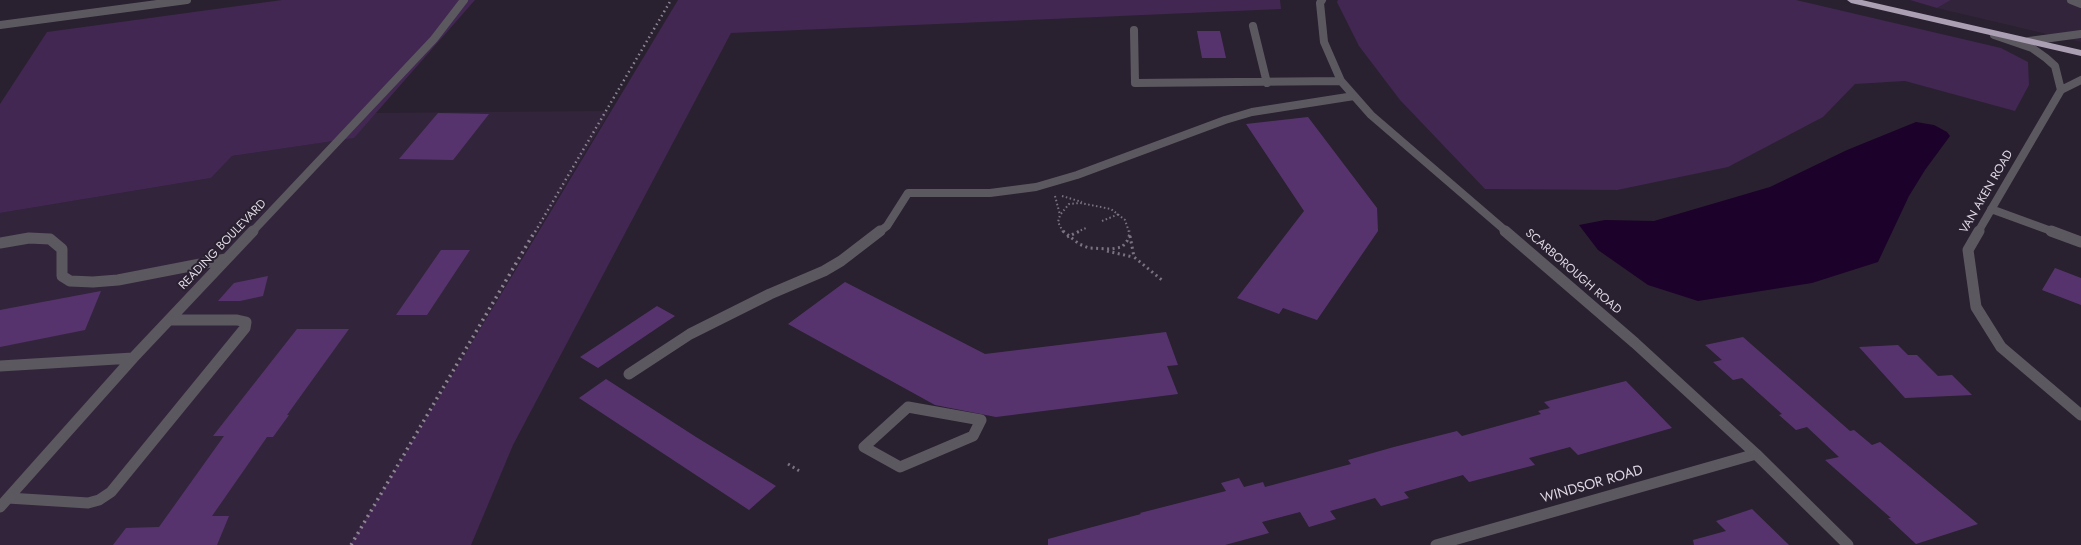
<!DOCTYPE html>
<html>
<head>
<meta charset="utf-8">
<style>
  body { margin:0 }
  canvas { display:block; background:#292030 }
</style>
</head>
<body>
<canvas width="2081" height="545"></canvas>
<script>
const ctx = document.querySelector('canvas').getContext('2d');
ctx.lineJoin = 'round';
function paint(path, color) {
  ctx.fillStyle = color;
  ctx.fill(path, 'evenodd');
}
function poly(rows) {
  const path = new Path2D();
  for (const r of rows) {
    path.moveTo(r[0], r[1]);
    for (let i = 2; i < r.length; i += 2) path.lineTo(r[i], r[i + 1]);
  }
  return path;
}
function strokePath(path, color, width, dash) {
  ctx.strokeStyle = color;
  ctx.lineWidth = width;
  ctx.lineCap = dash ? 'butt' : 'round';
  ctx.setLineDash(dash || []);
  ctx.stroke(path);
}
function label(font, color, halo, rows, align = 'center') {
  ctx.font = font + ' Jost,sans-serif';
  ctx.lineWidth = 4;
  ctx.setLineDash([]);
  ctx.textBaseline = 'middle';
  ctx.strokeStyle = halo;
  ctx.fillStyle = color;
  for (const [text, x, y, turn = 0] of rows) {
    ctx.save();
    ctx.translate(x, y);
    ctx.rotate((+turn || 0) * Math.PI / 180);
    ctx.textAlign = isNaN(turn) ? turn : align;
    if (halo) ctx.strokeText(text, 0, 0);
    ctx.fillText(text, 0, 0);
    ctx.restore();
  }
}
paint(poly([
  [1951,0,2081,0,2081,42,1937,8],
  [610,111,350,545,0,545,0,213,211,178,232,156,353,138,375,113]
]), '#32253b');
paint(poly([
  [282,0,475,0,354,138,232,156,211,178,0,213,0,104,47,32],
  [678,0,1280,0,1281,9,731,33,513,445,471,545,350,545],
  [1338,0,1796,0,2001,48,2028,62,2029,85,2015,111,1905,81,1855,84,1823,117,1728,167,1617,190,1485,189,1400,100,1359,46,1337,2],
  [1910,0,1951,0,1937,8]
]), '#412751');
paint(poly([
  [1916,122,1934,125,1947,132,1950,136,1925,170,1909,196,1878,262,1812,283,1698,301,1648,285,1598,250,1579,225,1605,220,1654,221,1770,187,1847,150]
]), '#1c012a');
paint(poly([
  [1197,31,1220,31,1226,58,1202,58],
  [438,113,489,114,453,160,399,159],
  [1308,117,1377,208,1378,231,1317,320,1283,308,1279,314,1237,298,1304,211,1246,124],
  [441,250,470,250,427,315,396,315],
  [2055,268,2081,278,2081,305,2042,290],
  [268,276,263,296,240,301,218,301,234,283],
  [845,282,985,354,1166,332,1178,365,1167,366,1178,394,996,417,935,405,788,324],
  [101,291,85,330,0,347,0,310],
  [657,306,675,316,598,368,580,357],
  [297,329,349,329,287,415,289,415,273,437,267,437,212,516,229,516,217,545,113,545,126,528,159,527,224,436,213,436],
  [1743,337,1850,431,1854,430,1872,445,1880,442,1978,524,1916,544,1888,518,1891,518,1825,460,1839,457,1807,427,1796,430,1779,415,1782,414,1742,378,1733,380,1713,362,1722,360,1705,345],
  [1898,345,1908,355,1917,355,1938,376,1952,375,1972,395,1905,398,1859,347],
  [606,379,696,437,776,486,749,510,579,398],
  [1626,381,1672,428,1578,455,1570,447,1529,458,1535,465,1469,482,1463,475,1404,492,1409,498,1381,506,1375,498,1330,511,1336,519,1309,527,1300,512,1262,522,1269,533,1225,545,1048,545,1048,539,1141,514,1140,513,1226,491,1221,483,1239,478,1244,487,1263,482,1265,487,1351,464,1348,460,1394,447,1457,431,1462,436,1541,414,1538,411,1550,408,1544,402],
  [1752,509,1789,545,1694,545,1693,540,1726,531,1716,521]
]), '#57336e');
strokePath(poly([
  [1055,196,1060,215],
  [1062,196,1082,202],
  [1102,221,1119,214],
  [1063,232,1058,222,1060,215,1069,204,1080,203,1111,209,1125,220,1129,232],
  [1077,232,1086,228]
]), '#7a7280', 2, [1.5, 2.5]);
strokePath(poly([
  [1063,231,1079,244,1089,248,1111,249,1122,247,1127,241,1130,234,1129,231],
  [1130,236,1134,257,1163,281],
  [1067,237,1080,231],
  [1107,251,1133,257],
  [788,464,801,472]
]), '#7a7280', 3, [2, 3.5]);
strokePath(poly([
  [1322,0,1320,3,1324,42,1341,81,1371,115,1507,232],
  [2071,0,2081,4],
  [0,25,187,0],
  [1253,26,1267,83],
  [1134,30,1135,83,1341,81],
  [1994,35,2032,48,2046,58,2055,66,2061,90],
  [2029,41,2081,34],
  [1991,209,2054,232],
  [252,232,434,39,464,0],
  [879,232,887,226,908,193,990,193,1036,187,1077,175,1225,120,1252,112,1354,96],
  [1978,232,2061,90,2081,80]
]), '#5c5860', 8);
strokePath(poly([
  [1505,231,1635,343,1756,454,1848,545],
  [1979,231,1968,250,1976,307,2001,347,2081,415],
  [2051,231,2081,242],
  [0,243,29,238,50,239,62,249,62,276,70,281,93,282,118,280,226,259],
  [0,366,133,358],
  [629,374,690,334,770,294,824,271,841,261,880,231],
  [908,407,981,420,973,436,900,467,864,447,908,407],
  [8,498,88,503,99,500,111,492,245,328,246,322,237,320,170,320],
  [0,507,133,358,253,231],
  [1436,545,1756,454]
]), '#5c5860', 11);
paint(poly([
  [1847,0,1862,0,2081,50,2081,56,1851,3,1847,0]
]), '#ab9fb4');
strokePath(poly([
  [535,232,671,0]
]), '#8d8592', 2.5, [1.5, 3.5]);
strokePath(poly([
  [351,545,535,231]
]), '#8d8592', 3.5, [2, 4.5]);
label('12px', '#ded7e2', '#292030', [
  ["VAN AKEN ROAD",1987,192,-60],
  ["READING BOULEVARD",223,245,-46],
  ["SCARBOROUGH ROAD",1573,272,41]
]);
label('14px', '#ded7e2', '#292030', [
  ["WINDSOR ROAD",1592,485,-16]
]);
</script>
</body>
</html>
